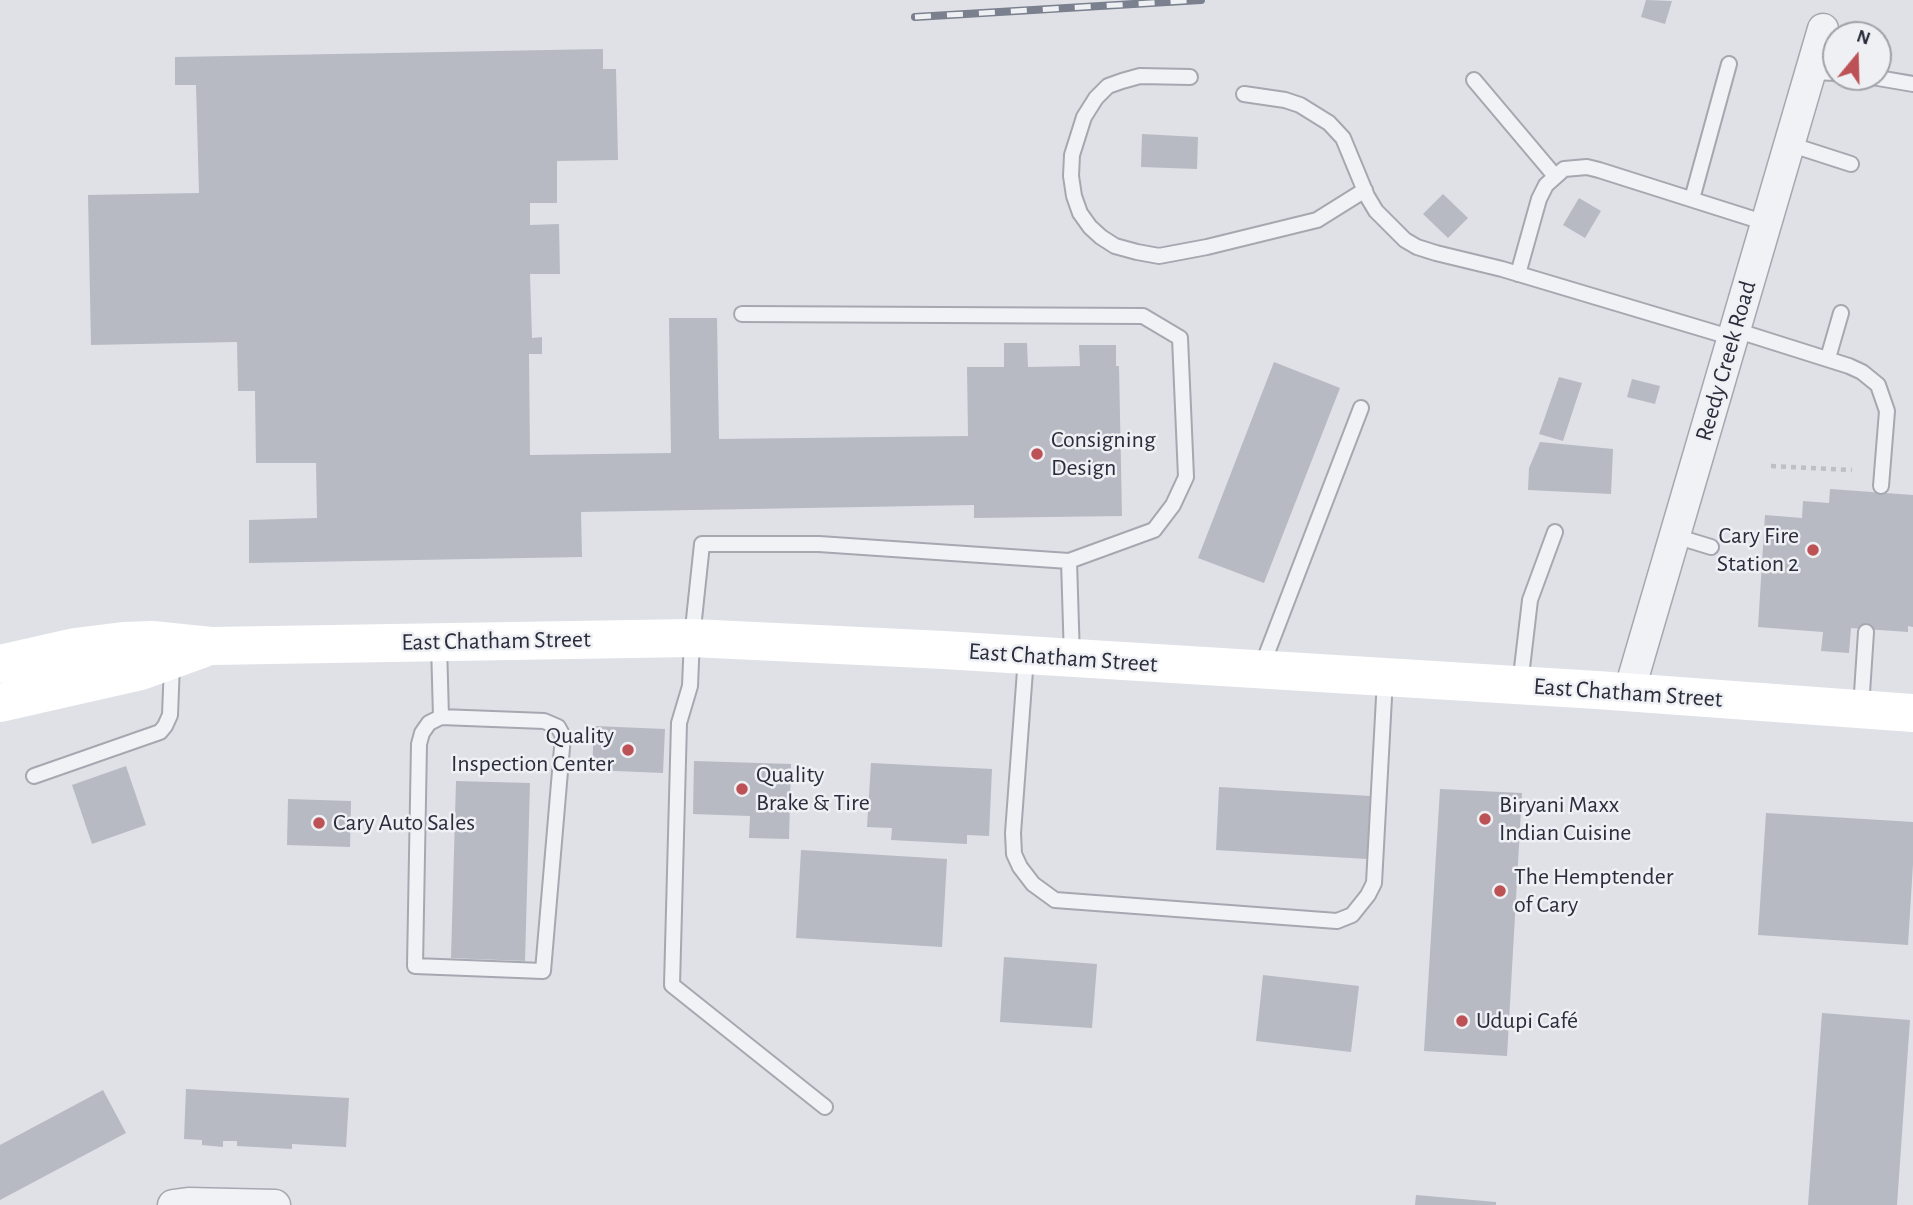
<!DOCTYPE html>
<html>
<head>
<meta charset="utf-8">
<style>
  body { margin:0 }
  #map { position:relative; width:1913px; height:1205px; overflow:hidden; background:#dfe1e7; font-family:"Alegreya Sans",sans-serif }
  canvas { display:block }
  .north { position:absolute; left:1822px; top:21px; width:70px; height:70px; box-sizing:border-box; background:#eef0f4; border:2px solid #a0a2aa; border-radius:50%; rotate:19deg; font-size:19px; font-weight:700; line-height:28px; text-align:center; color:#2a2e3c }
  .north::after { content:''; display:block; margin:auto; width:24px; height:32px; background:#bd5256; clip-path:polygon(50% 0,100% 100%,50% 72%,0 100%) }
</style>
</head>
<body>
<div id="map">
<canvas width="1913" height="1205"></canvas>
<div class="north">N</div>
</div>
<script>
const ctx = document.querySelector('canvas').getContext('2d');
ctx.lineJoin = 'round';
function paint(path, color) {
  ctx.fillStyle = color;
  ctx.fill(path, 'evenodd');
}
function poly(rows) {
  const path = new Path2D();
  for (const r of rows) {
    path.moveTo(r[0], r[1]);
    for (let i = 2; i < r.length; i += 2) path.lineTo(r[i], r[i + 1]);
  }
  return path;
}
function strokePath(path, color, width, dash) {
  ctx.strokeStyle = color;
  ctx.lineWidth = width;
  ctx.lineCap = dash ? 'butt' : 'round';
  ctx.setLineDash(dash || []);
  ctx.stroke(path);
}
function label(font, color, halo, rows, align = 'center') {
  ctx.font = font + ' "Alegreya Sans",sans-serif';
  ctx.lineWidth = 5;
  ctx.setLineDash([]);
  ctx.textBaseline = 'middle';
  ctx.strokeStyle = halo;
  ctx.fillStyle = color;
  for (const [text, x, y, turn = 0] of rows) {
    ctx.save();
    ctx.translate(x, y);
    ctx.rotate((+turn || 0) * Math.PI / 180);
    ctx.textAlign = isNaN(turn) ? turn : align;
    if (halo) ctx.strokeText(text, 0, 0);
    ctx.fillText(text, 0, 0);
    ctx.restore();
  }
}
paint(poly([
  [1646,0,1672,1,1665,24,1641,17],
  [603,49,603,69,616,69,618,160,557,161,557,203,530,203,530,225,559,224,560,274,530,274,532,338,542,337,542,354,529,354,530,455,671,453,669,318,717,318,719,439,968,436,967,367,1004,367,1004,343,1027,343,1028,367,1080,366,1079,345,1116,345,1116,366,1119,366,1122,516,974,518,974,505,581,512,582,557,249,563,249,520,317,518,316,463,256,463,255,391,238,391,237,342,91,345,88,195,199,193,196,85,175,85,175,57],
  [1142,134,1198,137,1197,169,1141,167],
  [1443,194,1468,218,1448,238,1423,214],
  [1579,198,1601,211,1585,238,1563,225],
  [1274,362,1340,388,1264,583,1198,558],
  [1559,377,1582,383,1563,441,1539,434],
  [1632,379,1660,386,1655,404,1627,397],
  [1540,442,1613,449,1611,494,1528,490,1529,468],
  [1830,489,1913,495,1913,627,1908,626,1908,632,1851,628,1849,653,1821,651,1823,632,1758,627,1765,515,1802,518,1803,501,1829,503],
  [594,726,665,729,663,773,592,770],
  [694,761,791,764,789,839,749,838,750,816,693,814],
  [871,763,992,769,989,836,967,835,967,844,891,840,892,828,867,827],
  [126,766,146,825,92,844,72,785],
  [456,781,530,783,525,961,451,958],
  [1219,787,1370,796,1367,859,1216,850],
  [1440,789,1522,793,1507,1056,1424,1051],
  [288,799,351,801,350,847,287,845],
  [1766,813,1913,822,1913,864,1908,945,1758,935],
  [801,850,947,859,942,947,796,938],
  [1004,957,1097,964,1092,1028,1000,1022],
  [1263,975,1359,986,1351,1052,1256,1041],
  [1822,1013,1910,1020,1897,1205,1808,1205],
  [186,1089,349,1098,346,1147,292,1144,292,1149,237,1146,237,1141,223,1141,223,1147,202,1145,202,1140,184,1139],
  [103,1090,126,1133,0,1200,0,1145],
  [1416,1195,1496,1202,1496,1205,1415,1205]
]), '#b7bac3');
const lane = poly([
  [1810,72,1836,73],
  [1190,77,1140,76,1122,81,1108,86,1096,98,1084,117,1072,155,1071,176,1074,196,1080,213,1090,227,1101,237,1115,246,1137,252,1159,256,1207,247,1317,220,1365,190],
  [1872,77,1913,84],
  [1474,80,1555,176],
  [1244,94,1285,100,1300,105,1329,123,1343,138,1367,196,1376,211,1405,240,1417,247,1436,253,1502,269,1733,338],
  [1789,144,1851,164],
  [1692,199,1729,64],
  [1518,274,1539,199,1546,185,1564,169,1587,167,1599,170,1766,223],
  [742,314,1143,316,1180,338,1186,477,1173,505,1154,530,1069,561,1072,658],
  [1735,330,1849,366,1862,372,1878,385,1887,411,1881,486],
  [1828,358,1841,313],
  [1675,536,1711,547],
  [439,644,441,717,544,721,558,727,563,736,543,971,415,966,419,744,422,733,429,723,441,717],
  [1026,657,1013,833,1014,854,1020,867,1033,884,1055,900,1337,921,1352,915,1368,895,1374,883,1385,679],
  [1262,666,1361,408],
  [1520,685,1530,600,1555,532],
  [1861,708,1866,632],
  [34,776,160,732,165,726,170,715,172,664],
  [825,1107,672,985,679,723,690,686,692,638,702,544,819,544,1069,561]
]);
const street = poly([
  [1629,692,1823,29],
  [173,1205,188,1203,275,1205]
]);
strokePath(lane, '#a5a8b0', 18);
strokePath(street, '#a5a8b0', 33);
strokePath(poly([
  [1771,466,1852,470]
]), '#bdbfc5', 4.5, [5, 5]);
strokePath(lane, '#f1f2f5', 14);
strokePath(street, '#f1f2f5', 30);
strokePath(poly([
  [0,664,75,647,123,641,152,640,211,646,692,638,944,650,1597,690,1913,713],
  [0,703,141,671,202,649]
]), '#fff', 38);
const rail = poly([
  [915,17,1201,0]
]);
strokePath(rail, '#7b808e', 8);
strokePath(rail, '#eef0f4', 5, [16]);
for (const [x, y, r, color] of [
  [1037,454,7,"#bd5256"],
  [1813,550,7,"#bd5256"],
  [628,750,7,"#bd5256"],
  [742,789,7,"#bd5256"],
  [1485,819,7,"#bd5256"],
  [319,823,7,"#bd5256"],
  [1500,891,7,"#bd5256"],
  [1462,1021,7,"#bd5256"]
]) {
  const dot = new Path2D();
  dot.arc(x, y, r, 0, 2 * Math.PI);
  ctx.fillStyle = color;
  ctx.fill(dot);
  strokePath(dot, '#eef0f4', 2.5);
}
label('24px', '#2a2e3c', '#eef0f4', [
  ["Reedy Creek Road",1726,361,-74],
  ["East Chatham Street",496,641,-1],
  ["East Chatham Street",1063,658,4],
  ["East Chatham Street",1628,693,4]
]);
label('24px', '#2a2e3c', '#eef0f4', [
  ["Consigning",1051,440],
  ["Design",1051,468],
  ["Cary Fire",1799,536,"right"],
  ["Station 2",1799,564,"right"],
  ["Quality",614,736,"right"],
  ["Inspection Center",614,764,"right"],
  ["Quality",756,775],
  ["Brake & Tire",756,803],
  ["Biryani Maxx",1499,805],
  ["Indian Cuisine",1499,833],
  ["Cary Auto Sales",333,823],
  ["The Hemptender",1514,877],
  ["of Cary",1514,905],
  ["Udupi Café",1476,1021]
], 'left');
</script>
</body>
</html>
